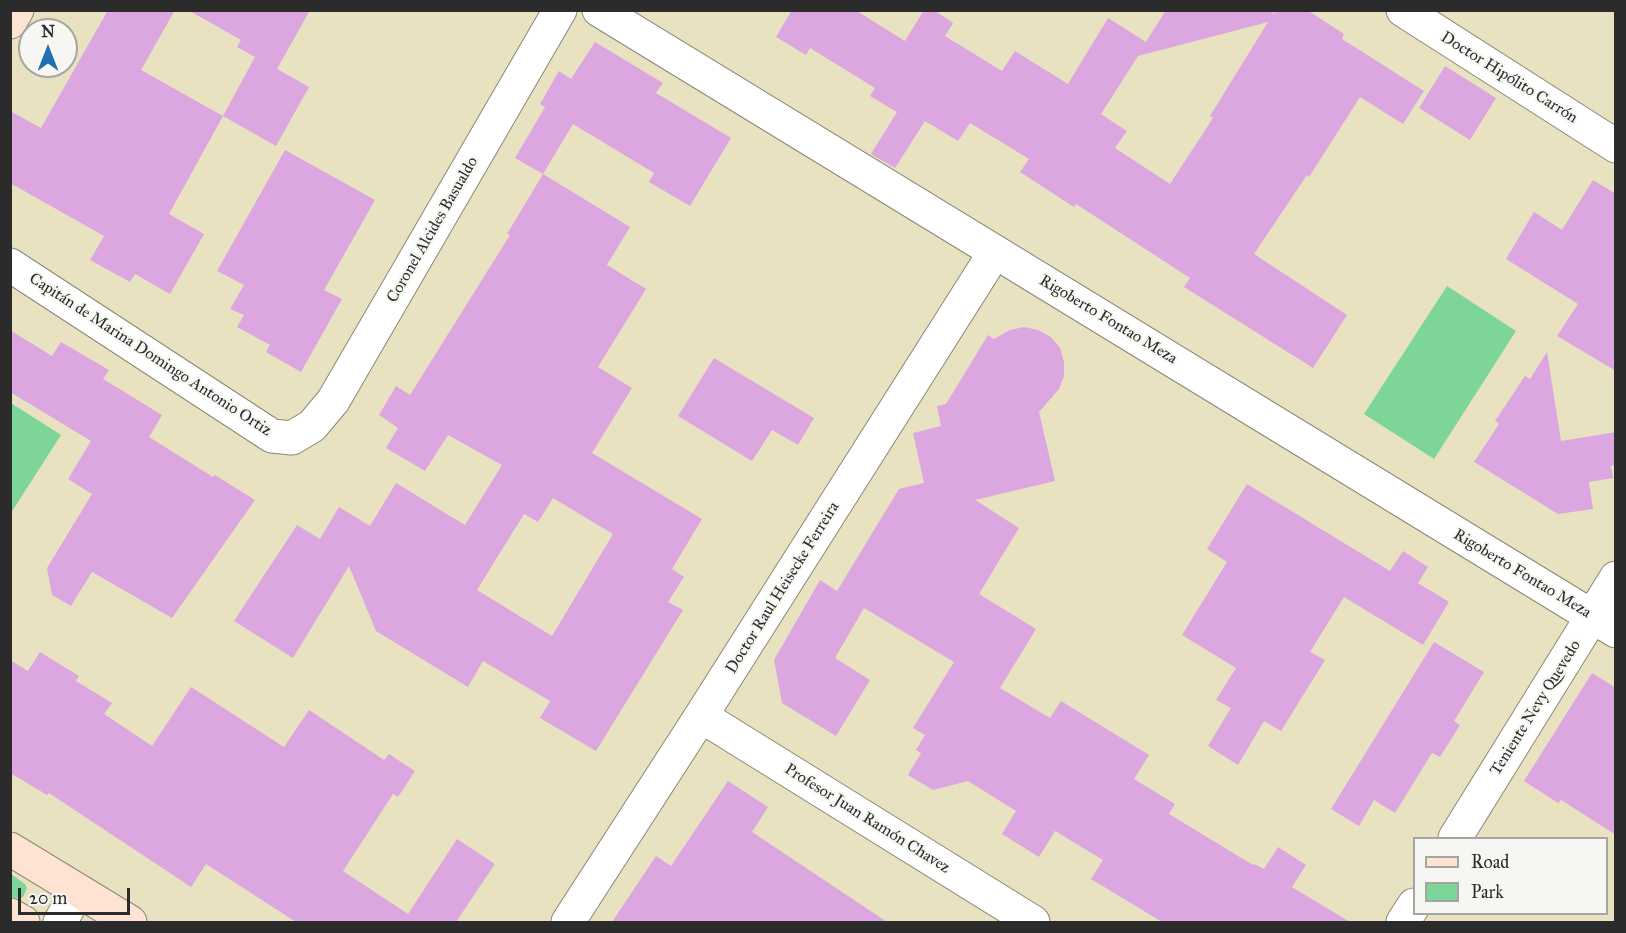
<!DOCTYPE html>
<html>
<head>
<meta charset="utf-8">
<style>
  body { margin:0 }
  #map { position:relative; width:1626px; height:933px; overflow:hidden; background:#e8e2c1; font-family:"IM FELL Great Primer",serif }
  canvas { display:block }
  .frame { position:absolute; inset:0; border:12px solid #2b2b2b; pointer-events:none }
  .legend { position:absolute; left:1413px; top:837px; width:195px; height:78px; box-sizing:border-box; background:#f6f6f2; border:2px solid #a5a5a2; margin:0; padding:8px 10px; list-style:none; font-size:18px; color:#2b2b2b }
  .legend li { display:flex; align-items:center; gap:12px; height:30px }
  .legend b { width:30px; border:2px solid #a5a5a2 }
  .north { position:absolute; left:18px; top:18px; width:60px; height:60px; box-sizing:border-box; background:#f6f6f2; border:2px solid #a5a5a2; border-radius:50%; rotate:0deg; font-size:16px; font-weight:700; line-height:24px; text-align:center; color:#2b2b2b }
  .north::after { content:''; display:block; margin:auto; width:21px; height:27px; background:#1f6fb2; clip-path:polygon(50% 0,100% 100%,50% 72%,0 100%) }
  .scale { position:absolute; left:18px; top:888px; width:112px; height:27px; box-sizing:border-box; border:3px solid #2b2b2b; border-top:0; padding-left:8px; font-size:18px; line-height:21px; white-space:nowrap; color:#2b2b2b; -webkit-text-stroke:4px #f6f6f2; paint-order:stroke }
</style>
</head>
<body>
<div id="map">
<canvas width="1626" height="933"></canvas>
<div class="frame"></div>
<ul class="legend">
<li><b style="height:8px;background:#fee3d2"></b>Road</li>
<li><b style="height:16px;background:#7dd59a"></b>Park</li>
</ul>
<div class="north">N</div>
<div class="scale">20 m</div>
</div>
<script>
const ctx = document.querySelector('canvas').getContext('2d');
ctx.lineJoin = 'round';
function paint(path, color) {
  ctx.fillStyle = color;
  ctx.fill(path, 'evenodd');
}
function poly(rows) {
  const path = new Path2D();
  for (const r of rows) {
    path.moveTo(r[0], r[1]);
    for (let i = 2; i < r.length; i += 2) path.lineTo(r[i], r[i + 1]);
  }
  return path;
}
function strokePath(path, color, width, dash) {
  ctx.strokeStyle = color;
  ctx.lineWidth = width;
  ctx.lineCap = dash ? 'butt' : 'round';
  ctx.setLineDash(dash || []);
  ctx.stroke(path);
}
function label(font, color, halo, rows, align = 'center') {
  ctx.font = font + ' "IM FELL Great Primer",serif';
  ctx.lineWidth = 4.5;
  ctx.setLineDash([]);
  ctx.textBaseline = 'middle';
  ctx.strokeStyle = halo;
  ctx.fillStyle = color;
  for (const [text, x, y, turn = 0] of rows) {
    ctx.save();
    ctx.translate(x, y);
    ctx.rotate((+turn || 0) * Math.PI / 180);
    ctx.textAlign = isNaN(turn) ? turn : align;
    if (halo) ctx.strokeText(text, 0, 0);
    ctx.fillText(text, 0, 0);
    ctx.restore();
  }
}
paint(poly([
  [1447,286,1516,331,1434,459,1364,414],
  [11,403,61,435,11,513],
  [11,874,25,884,27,888,23,897,19,899,11,897]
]), '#7dd59a');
paint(poly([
  [108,10,175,10,141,70,223,116,169,214,204,234,170,294,135,274,130,282,90,260,104,236,10,183,10,111,41,128],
  [188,10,310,10,277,69,309,87,276,146,223,116,255,57,237,47,241,40],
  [792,10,855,10,905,41,924,10,934,10,953,23,945,36,1002,71,1015,51,1068,84,1108,18,1146,42,1166,10,1273,10,1273,15,1276,10,1307,10,1344,34,1342,39,1424,91,1403,124,1360,97,1309,177,1307,175,1254,254,1347,315,1313,368,1184,287,1190,278,1076,204,1074,207,1020,172,1029,159,970,123,958,141,925,121,895,168,871,154,897,112,870,96,875,88,810,48,806,55,776,37],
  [1268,22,1210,116,1213,118,1170,184,1115,148,1127,131,1101,114,1138,56],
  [595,42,663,83,656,93,731,138,690,206,649,182,654,173,573,124,543,174,515,158,545,107,540,104,559,71,571,79],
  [1445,66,1496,98,1470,140,1419,108],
  [285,150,375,200,324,290,342,299,301,372,266,352,270,345,237,327,244,315,230,309,244,285,217,271],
  [543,174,630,227,607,265,646,289,598,367,632,388,592,453,702,519,672,569,684,577,668,602,683,610,596,751,540,718,550,701,483,661,468,687,376,631,349,566,293,658,234,621,297,525,320,539,339,507,370,526,396,483,465,525,502,465,448,435,425,471,386,448,398,428,379,415,396,386,410,395,510,235,507,234],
  [553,498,613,534,552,636,477,590,524,514,538,522],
  [1593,180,1616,194,1616,371,1557,336,1578,304,1506,259,1534,212,1562,230],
  [1024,327,1038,330,1051,337,1060,348,1064,362,1064,376,1059,389,1039,412,1055,481,975,500,1019,528,979,594,1036,629,1000,688,1050,718,1061,701,1149,755,1134,779,1175,804,1169,814,1253,865,1254,864,1264,869,1278,847,1306,865,1292,887,1350,922,1162,922,1091,879,1103,860,1055,831,1039,857,1002,834,1016,811,968,781,933,790,908,775,921,753,916,750,925,735,913,728,954,662,864,608,835,658,870,680,836,736,782,703,774,660,820,580,837,591,899,489,924,483,913,433,941,426,937,406,946,404,988,335,994,339,1010,330],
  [10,330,52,356,61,342,109,370,103,379,162,415,149,437,213,477,215,475,255,500,172,618,92,572,71,606,52,595,47,568,92,494,68,479,91,441,10,392],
  [1547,352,1561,441,1616,432,1616,465,1611,466,1613,478,1589,482,1593,509,1558,514,1474,462,1499,424,1495,421,1525,376,1530,379],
  [714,358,814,418,798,445,772,430,752,461,678,416],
  [1247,484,1390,571,1403,551,1428,567,1418,583,1449,602,1423,645,1344,597,1310,652,1325,660,1281,731,1264,721,1238,765,1208,746,1231,708,1216,700,1236,668,1182,635,1227,562,1207,549],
  [1434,642,1484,672,1454,721,1460,725,1440,757,1432,753,1395,813,1374,800,1359,826,1331,809],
  [40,652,79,676,76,681,112,703,104,714,152,746,191,687,284,747,309,710,384,760,389,754,415,771,398,797,393,794,343,871,408,914,457,839,495,864,456,922,296,922,206,864,191,887,49,793,47,795,10,773,10,660,28,671],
  [1592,673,1616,688,1616,835,1561,800,1558,803,1524,781],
  [728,781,768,807,752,832,887,922,612,922,656,856,671,866]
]), '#dca6e0');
const minor = poly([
  [599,10,1616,631],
  [1403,10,1616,146],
  [10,265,272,436,292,438,312,426,333,401,560,10],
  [701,716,1033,922],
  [1455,838,1616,578],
  [60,922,78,891],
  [568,922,701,716,995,252],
  [1403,922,1414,905]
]);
const secondary = poly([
  [10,22,17,10],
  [10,849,130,922],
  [10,915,23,922]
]);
strokePath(minor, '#8a8676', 35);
strokePath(secondary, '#8a8676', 35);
strokePath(minor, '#fff', 33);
strokePath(secondary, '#fee3d2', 33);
label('16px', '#2b2b2b', '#f6f6f2', [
  ["Doctor Hipólito Carrón",1509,78,32],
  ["Coronel Alcides Basualdo",433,230,-60],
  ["Rigoberto Fontao Meza",1108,320,31],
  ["Capitán de Marina Domingo Antonio Ortiz",150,355,33],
  ["Rigoberto Fontao Meza",1522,574,31],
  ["Doctor Raul Heisecke Ferreira",783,588,-58],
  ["Teniente Nevy Quevedo",1536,708,-58],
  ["Profesor Juan Ramón Chavez",867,819,32]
]);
</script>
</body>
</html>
